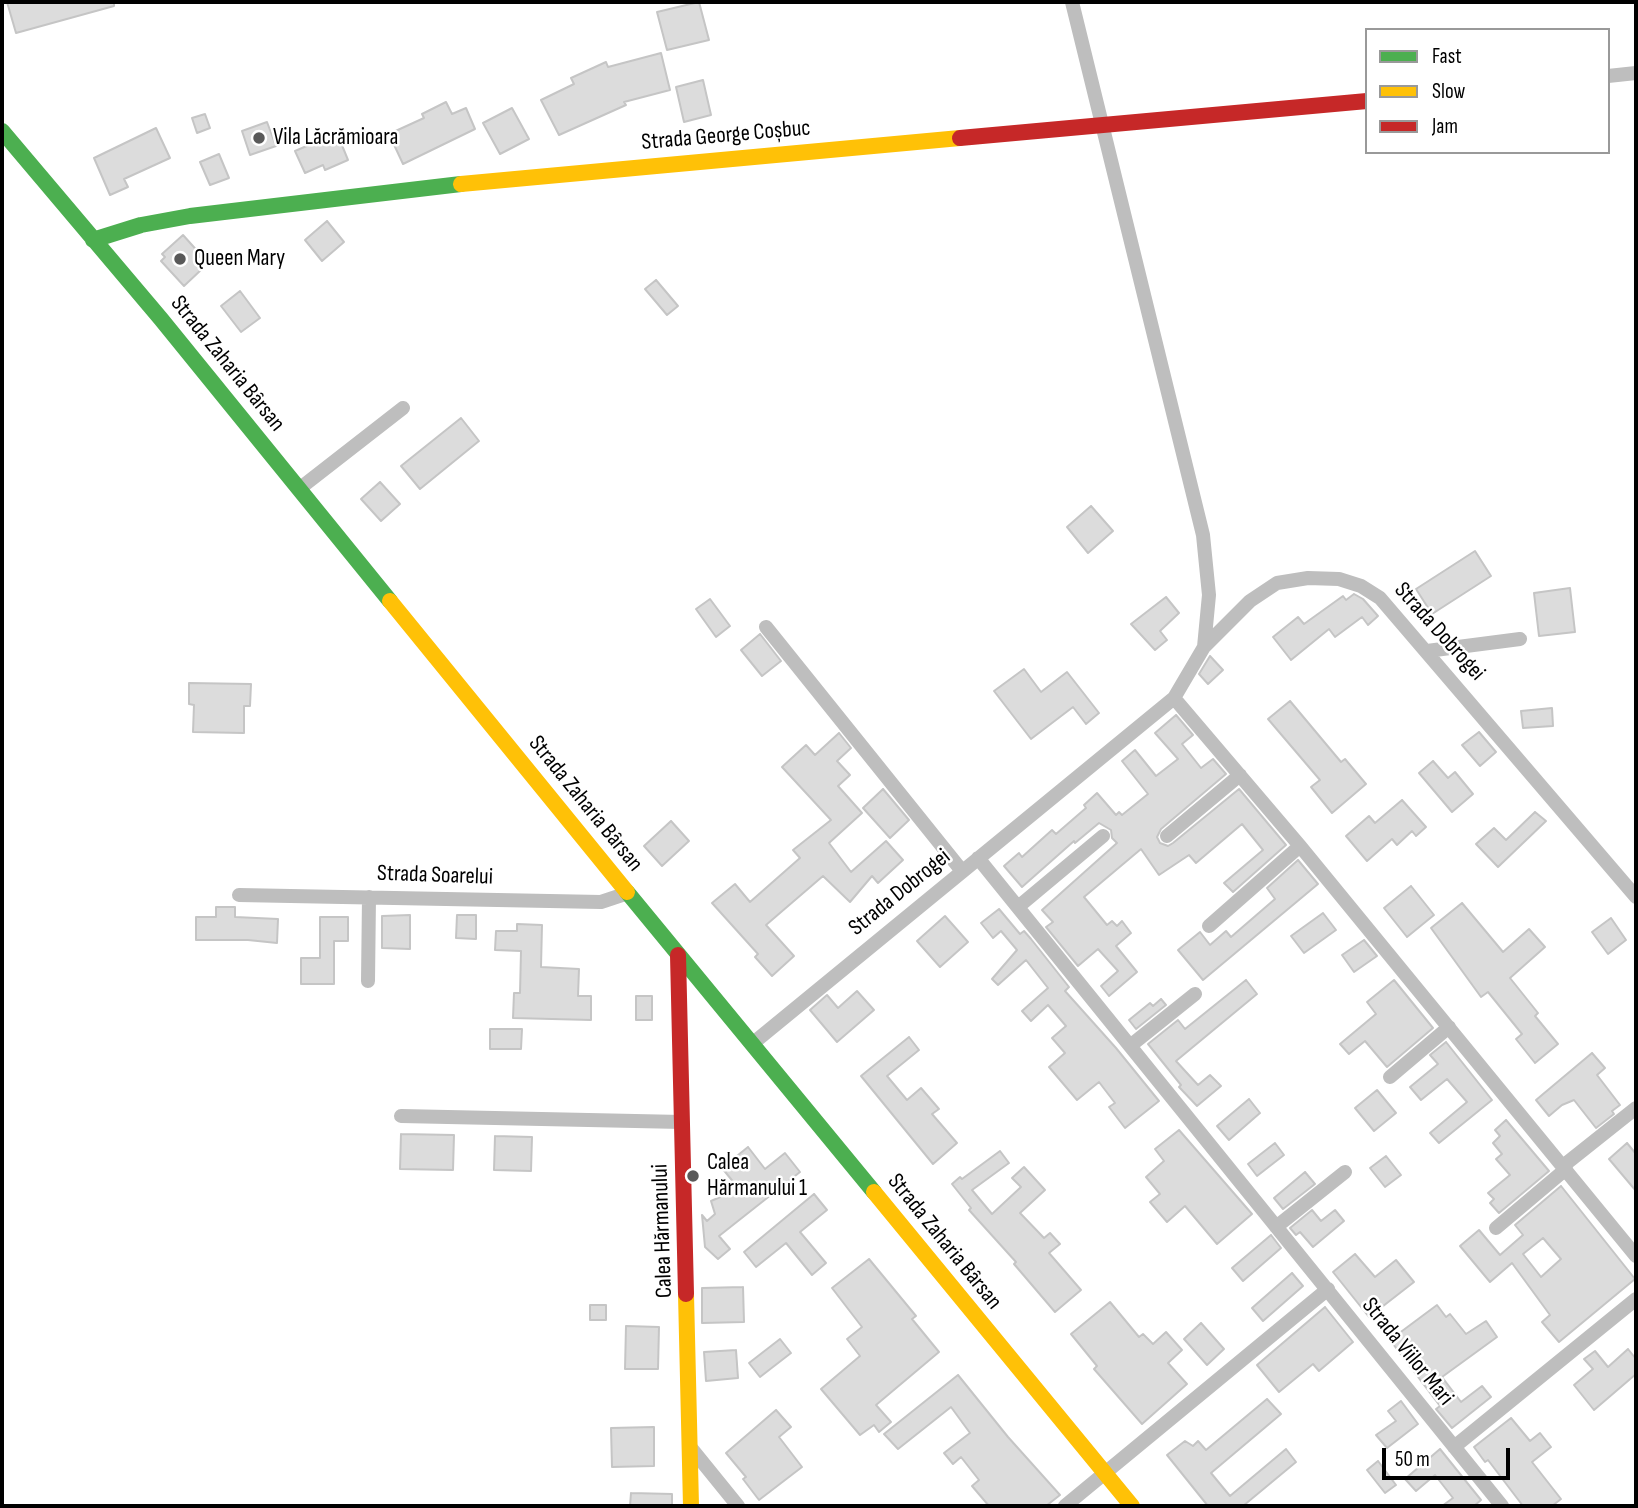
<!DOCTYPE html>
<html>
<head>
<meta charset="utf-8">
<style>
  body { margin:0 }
  #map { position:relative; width:1638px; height:1508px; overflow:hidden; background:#fff; font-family:"Sofia Sans Condensed",sans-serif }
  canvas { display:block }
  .frame { position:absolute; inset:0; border:4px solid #000; pointer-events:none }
  .legend { position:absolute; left:1365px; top:28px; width:245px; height:126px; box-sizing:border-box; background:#fff; border:2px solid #999; margin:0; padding:9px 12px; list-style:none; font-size:21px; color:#000 }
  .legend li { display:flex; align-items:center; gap:14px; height:35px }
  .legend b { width:35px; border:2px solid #999 }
  .scale { position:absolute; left:1382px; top:1448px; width:128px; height:32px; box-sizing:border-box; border:4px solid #000; border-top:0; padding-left:9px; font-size:21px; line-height:24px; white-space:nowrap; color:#000; -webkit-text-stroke:5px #fff; paint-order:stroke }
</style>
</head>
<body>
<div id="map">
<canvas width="1638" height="1508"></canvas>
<div class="frame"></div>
<ul class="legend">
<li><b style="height:9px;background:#4caf50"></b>Fast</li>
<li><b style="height:9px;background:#ffc107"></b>Slow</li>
<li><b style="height:9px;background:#c62828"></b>Jam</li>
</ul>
<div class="scale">50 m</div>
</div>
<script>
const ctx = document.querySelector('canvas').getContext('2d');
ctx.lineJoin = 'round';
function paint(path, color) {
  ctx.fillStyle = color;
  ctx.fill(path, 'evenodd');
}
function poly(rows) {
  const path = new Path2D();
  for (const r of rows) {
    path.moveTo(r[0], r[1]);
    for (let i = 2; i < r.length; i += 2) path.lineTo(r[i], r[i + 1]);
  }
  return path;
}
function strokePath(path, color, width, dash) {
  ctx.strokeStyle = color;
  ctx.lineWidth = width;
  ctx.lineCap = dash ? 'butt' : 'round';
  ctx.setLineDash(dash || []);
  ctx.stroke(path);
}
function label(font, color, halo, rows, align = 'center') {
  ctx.font = font + ' "Sofia Sans Condensed",sans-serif';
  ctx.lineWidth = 5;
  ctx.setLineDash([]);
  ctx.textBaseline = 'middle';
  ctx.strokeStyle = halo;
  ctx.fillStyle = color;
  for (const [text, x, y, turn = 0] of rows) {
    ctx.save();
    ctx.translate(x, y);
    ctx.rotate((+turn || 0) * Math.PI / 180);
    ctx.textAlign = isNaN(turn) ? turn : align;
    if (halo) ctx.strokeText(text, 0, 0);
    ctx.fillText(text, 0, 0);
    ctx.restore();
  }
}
const building = poly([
  [7,2,114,2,114,6,16,33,7,2],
  [699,2,709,40,667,50,657,12,699,2],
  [661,53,670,90,624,102,626,105,559,135,541,100,574,84,571,78,606,62,608,67,661,53],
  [703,80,711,115,684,122,676,87,703,80],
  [446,102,452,114,466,108,475,129,403,164,389,134,424,118,422,114,446,102],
  [512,108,529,139,500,154,483,123,512,108],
  [205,114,210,128,197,133,192,118,205,114],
  [267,122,276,146,250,155,242,131,267,122],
  [156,128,170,158,124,179,128,187,110,195,94,158,156,128],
  [337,133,348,160,325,170,323,165,305,173,295,151,337,133],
  [219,154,229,178,210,185,200,162,219,154],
  [327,221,344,242,322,261,305,240,327,221],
  [183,235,201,255,195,261,202,269,184,286,161,261,165,257,162,254,183,235],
  [656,280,678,306,667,315,645,289,656,280],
  [240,291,260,318,241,332,221,306,240,291],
  [461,418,479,441,420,489,401,466,461,418],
  [380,482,400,504,381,521,361,499,380,482],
  [1091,506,1113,531,1088,553,1067,527,1091,506],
  [1475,551,1491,576,1432,614,1416,589,1475,551],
  [1570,588,1575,632,1539,636,1534,593,1570,588],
  [1354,594,1363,599,1378,616,1368,625,1362,617,1335,637,1329,629,1291,660,1273,637,1298,617,1304,624,1343,596,1346,600,1354,594],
  [1166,597,1179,613,1160,631,1167,640,1155,650,1131,624,1166,597],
  [710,599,730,626,716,637,696,609,710,599],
  [760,634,781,661,762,676,741,650,760,634],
  [1210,656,1223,670,1208,684,1199,674,1210,656],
  [1024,669,1041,692,1067,672,1099,713,1086,724,1073,707,1031,739,994,691,1024,669],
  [189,683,251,684,250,706,244,706,244,733,193,732,194,705,189,704,189,683],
  [1290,701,1341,762,1345,759,1366,784,1332,813,1311,787,1320,780,1268,719,1290,701],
  [1552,708,1553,726,1523,728,1521,711,1552,708],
  [1176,715,1193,735,1182,744,1201,768,1213,759,1226,774,1161,829,1157,837,1160,843,1168,846,1173,843,1239,789,1286,845,1233,892,1224,883,1263,850,1242,824,1196,863,1189,855,1159,875,1141,849,1084,897,1107,925,1112,921,1117,926,1122,921,1131,933,1116,946,1137,972,1109,996,1101,986,1118,971,1098,949,1078,966,1046,927,1053,922,1042,910,1117,843,1112,838,1111,830,1099,823,1075,843,1074,841,1022,887,1004,866,1019,853,1022,857,1052,830,1056,834,1086,808,1084,805,1097,793,1116,815,1119,812,1122,815,1148,794,1122,761,1135,750,1156,776,1178,759,1155,733,1176,715],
  [1479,732,1496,752,1480,766,1462,745,1479,732],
  [839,733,851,748,837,761,850,775,838,786,862,813,829,843,851,872,886,841,903,860,878,883,872,876,850,902,823,876,766,925,794,956,772,976,755,957,758,954,712,903,735,884,750,902,800,858,793,850,831,820,782,767,806,745,815,755,839,733],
  [1433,761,1448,778,1455,772,1473,794,1452,812,1419,773,1433,761],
  [883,789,909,820,890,838,863,808,883,789],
  [1402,800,1426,827,1416,836,1412,831,1397,845,1392,839,1367,861,1346,836,1369,816,1375,823,1402,800],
  [1535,812,1546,821,1498,867,1476,844,1494,828,1506,840,1535,812],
  [671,821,689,841,662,866,644,846,671,821],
  [1298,860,1318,884,1203,980,1178,950,1200,932,1210,945,1226,931,1231,937,1275,899,1267,888,1298,860],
  [1411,886,1434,915,1407,937,1384,908,1411,886],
  [1462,903,1503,952,1529,929,1545,947,1510,978,1538,1013,1535,1016,1558,1044,1535,1063,1516,1039,1522,1034,1488,992,1481,997,1431,928,1462,903],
  [216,907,235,907,235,917,278,919,277,943,248,940,196,940,196,917,216,917,216,907],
  [999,909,1020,934,1024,931,1031,939,1069,987,1065,991,1116,1048,1159,1101,1125,1128,1109,1107,1115,1103,1099,1082,1077,1100,1049,1067,1065,1053,1052,1038,1066,1026,1048,1005,1031,1021,1022,1011,1048,988,1026,960,998,985,992,979,1017,950,1001,931,993,938,981,923,999,909],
  [1323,913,1336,930,1304,953,1291,936,1323,913],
  [410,915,410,949,382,948,382,916,410,915],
  [457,915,476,915,476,939,456,938,457,915],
  [945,916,968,942,940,967,917,941,945,916],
  [320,917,348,917,348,941,334,941,334,984,301,984,301,958,320,958,320,917],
  [1611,918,1626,940,1608,954,1592,932,1611,918],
  [517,924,542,925,541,967,579,969,578,996,591,996,591,1020,513,1018,514,993,520,993,521,951,495,950,496,931,517,931,517,924],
  [1364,940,1377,956,1354,972,1342,955,1364,940],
  [1246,980,1257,994,1176,1061,1198,1085,1210,1075,1221,1086,1197,1106,1179,1087,1181,1085,1148,1044,1178,1020,1185,1029,1246,980],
  [1394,980,1433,1028,1387,1067,1365,1041,1349,1054,1340,1044,1376,1014,1367,1002,1394,980],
  [857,991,874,1010,837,1042,810,1010,827,995,838,1008,857,991],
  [636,996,652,996,652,1020,636,1020,636,996],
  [1161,999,1166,1005,1136,1029,1129,1020,1150,1003,1153,1006,1161,999],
  [490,1029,522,1029,521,1049,490,1049,490,1029],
  [909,1037,919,1050,887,1076,907,1100,921,1088,939,1109,932,1114,957,1143,933,1164,861,1076,909,1037],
  [1446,1042,1492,1100,1439,1143,1430,1133,1467,1102,1447,1079,1421,1100,1410,1087,1438,1064,1430,1055,1446,1042],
  [1592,1053,1605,1068,1597,1075,1620,1105,1612,1111,1614,1114,1596,1128,1574,1100,1562,1105,1549,1116,1536,1100,1592,1053],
  [1377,1090,1396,1113,1374,1131,1355,1108,1377,1090],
  [1249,1099,1260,1113,1229,1140,1217,1126,1249,1099],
  [1506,1120,1549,1171,1499,1213,1490,1203,1494,1199,1488,1193,1510,1175,1496,1159,1502,1154,1493,1143,1500,1136,1495,1130,1506,1120],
  [1179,1130,1252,1214,1217,1244,1185,1206,1167,1222,1150,1202,1160,1194,1146,1177,1164,1161,1155,1149,1179,1130],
  [401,1134,454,1135,453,1170,400,1169,401,1134],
  [495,1136,532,1137,531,1171,494,1170,495,1136],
  [1275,1143,1284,1155,1257,1176,1248,1164,1275,1143],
  [1627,1143,1636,1154,1636,1191,1609,1159,1627,1143],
  [748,1147,765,1169,785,1153,800,1172,719,1236,730,1249,718,1259,705,1247,702,1215,707,1221,715,1214,711,1201,739,1189,722,1168,748,1147],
  [1000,1151,1009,1163,972,1190,992,1214,1021,1187,1012,1178,1024,1167,1045,1190,1020,1213,1044,1238,1050,1233,1060,1244,1049,1253,1081,1290,1055,1312,1014,1264,1016,1262,969,1210,971,1208,952,1184,960,1177,962,1179,1000,1151],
  [1386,1156,1401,1175,1385,1187,1370,1168,1386,1156],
  [1305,1172,1315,1184,1283,1209,1274,1198,1305,1172],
  [1561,1186,1635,1279,1559,1342,1542,1322,1550,1315,1512,1263,1490,1282,1460,1246,1479,1230,1500,1255,1523,1235,1515,1225,1561,1186],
  [1543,1238,1561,1259,1541,1277,1523,1254,1543,1238],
  [814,1194,827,1210,800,1232,826,1263,812,1275,786,1243,756,1267,744,1252,814,1194],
  [1312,1210,1321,1221,1335,1210,1344,1221,1313,1247,1300,1232,1296,1235,1290,1228,1312,1210],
  [1271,1235,1281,1248,1243,1281,1232,1268,1271,1235],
  [1355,1254,1375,1277,1396,1260,1414,1282,1369,1317,1333,1272,1355,1254],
  [869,1259,916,1316,912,1319,939,1352,876,1405,891,1422,879,1432,874,1425,860,1435,821,1389,860,1356,847,1339,862,1327,832,1288,869,1259],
  [1292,1273,1303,1286,1263,1321,1252,1308,1292,1273],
  [743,1287,744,1322,702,1323,702,1288,743,1287],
  [1110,1302,1139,1337,1143,1334,1153,1344,1166,1332,1182,1350,1168,1363,1187,1384,1142,1424,1094,1369,1097,1366,1071,1334,1110,1302],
  [590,1305,606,1305,606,1320,590,1320,590,1305],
  [1437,1305,1446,1317,1450,1314,1466,1334,1486,1321,1497,1337,1442,1377,1461,1402,1482,1386,1491,1397,1452,1428,1436,1409,1440,1406,1390,1340,1437,1305],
  [1325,1307,1353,1342,1319,1371,1313,1364,1279,1392,1257,1365,1325,1307],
  [1201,1323,1224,1349,1207,1365,1184,1339,1201,1323],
  [626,1326,659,1327,658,1369,625,1369,626,1326],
  [780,1339,791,1353,760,1377,749,1363,780,1339],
  [1628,1349,1636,1359,1636,1374,1594,1410,1574,1385,1593,1369,1584,1359,1595,1351,1608,1367,1628,1349],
  [736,1350,738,1378,706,1381,704,1352,736,1350],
  [958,1375,1008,1437,1060,1495,1046,1506,989,1506,972,1486,979,1480,961,1457,953,1464,944,1453,970,1433,951,1407,898,1449,884,1434,958,1375],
  [1267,1399,1281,1414,1211,1473,1230,1496,1286,1449,1296,1462,1243,1506,1208,1506,1167,1455,1185,1441,1193,1446,1198,1441,1206,1450,1267,1399],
  [1401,1401,1418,1424,1387,1448,1376,1435,1396,1421,1388,1411,1401,1401],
  [776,1410,791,1427,779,1437,802,1467,759,1500,743,1479,746,1477,726,1453,776,1410],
  [1511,1418,1530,1441,1540,1433,1551,1447,1532,1462,1561,1499,1552,1506,1523,1506,1488,1460,1485,1462,1474,1447,1511,1418],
  [654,1427,654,1466,612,1467,611,1428,654,1427],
  [1440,1449,1481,1500,1474,1506,1442,1506,1453,1498,1435,1475,1416,1491,1405,1479,1440,1449],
  [1378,1461,1396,1485,1385,1493,1367,1470,1378,1461],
  [631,1493,672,1494,672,1506,630,1506,631,1493]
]);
paint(building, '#dcdcdc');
strokePath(building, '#c5c5c5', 2);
strokePath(poly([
  [1072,2,1203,535,1209,595,1204,647],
  [1608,76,1636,73],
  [299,489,403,408],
  [766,627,962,871],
  [1427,651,1520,639],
  [1174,698,1300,846,1636,1256],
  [1167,836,1240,775],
  [978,858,1502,1506],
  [239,895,601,902,628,893],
  [1018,907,1103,836],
  [1209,926,1300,846],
  [368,981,369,897],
  [752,1044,1174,698,1204,647,1250,601,1277,583,1308,578,1339,579,1361,586,1380,598,1636,897],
  [1130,1046,1195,994],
  [1390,1077,1449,1027],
  [401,1116,682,1122],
  [1563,1166,1636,1108],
  [1276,1227,1345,1172],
  [1496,1228,1566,1169],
  [1454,1447,1636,1299],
  [691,1448,738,1506],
  [1065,1506,1328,1289]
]), '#bebebe', 14);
strokePath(poly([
  [2,131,161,319,390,601],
  [93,240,141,225,190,216,461,184],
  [627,892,874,1192]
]), '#4caf50', 16);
strokePath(poly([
  [461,184,960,138],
  [390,601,627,892],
  [874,1192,1132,1506],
  [686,1294,691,1506]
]), '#ffc107', 16);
strokePath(poly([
  [960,138,1367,101],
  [678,955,686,1294]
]), '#c62828', 16);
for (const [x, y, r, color] of [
  [259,138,7,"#595959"],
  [180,259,7,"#595959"],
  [693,1176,7,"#595959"]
]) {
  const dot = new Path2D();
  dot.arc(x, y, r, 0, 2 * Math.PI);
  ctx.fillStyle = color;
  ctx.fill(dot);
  strokePath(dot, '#fff', 2.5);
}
label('23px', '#000', '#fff', [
  ["Strada George Coșbuc",726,136,-5],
  ["Strada Zaharia Bârsan",227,364,51],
  ["Strada Dobrogei",1439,632,48],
  ["Strada Zaharia Bârsan",585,804,51],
  ["Strada Soarelui",435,876,2],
  ["Strada Dobrogei",900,893,-39],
  ["Calea Hărmanului",663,1231,-92],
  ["Strada Zaharia Bârsan",944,1242,51],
  ["Strada Viilor Mari",1407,1352,51]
]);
label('23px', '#000', '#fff', [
  ["Vila Lăcrămioara",273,138],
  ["Queen Mary",194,259],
  ["Calea",707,1163],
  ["Hărmanului 1",707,1189]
], 'left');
</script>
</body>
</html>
